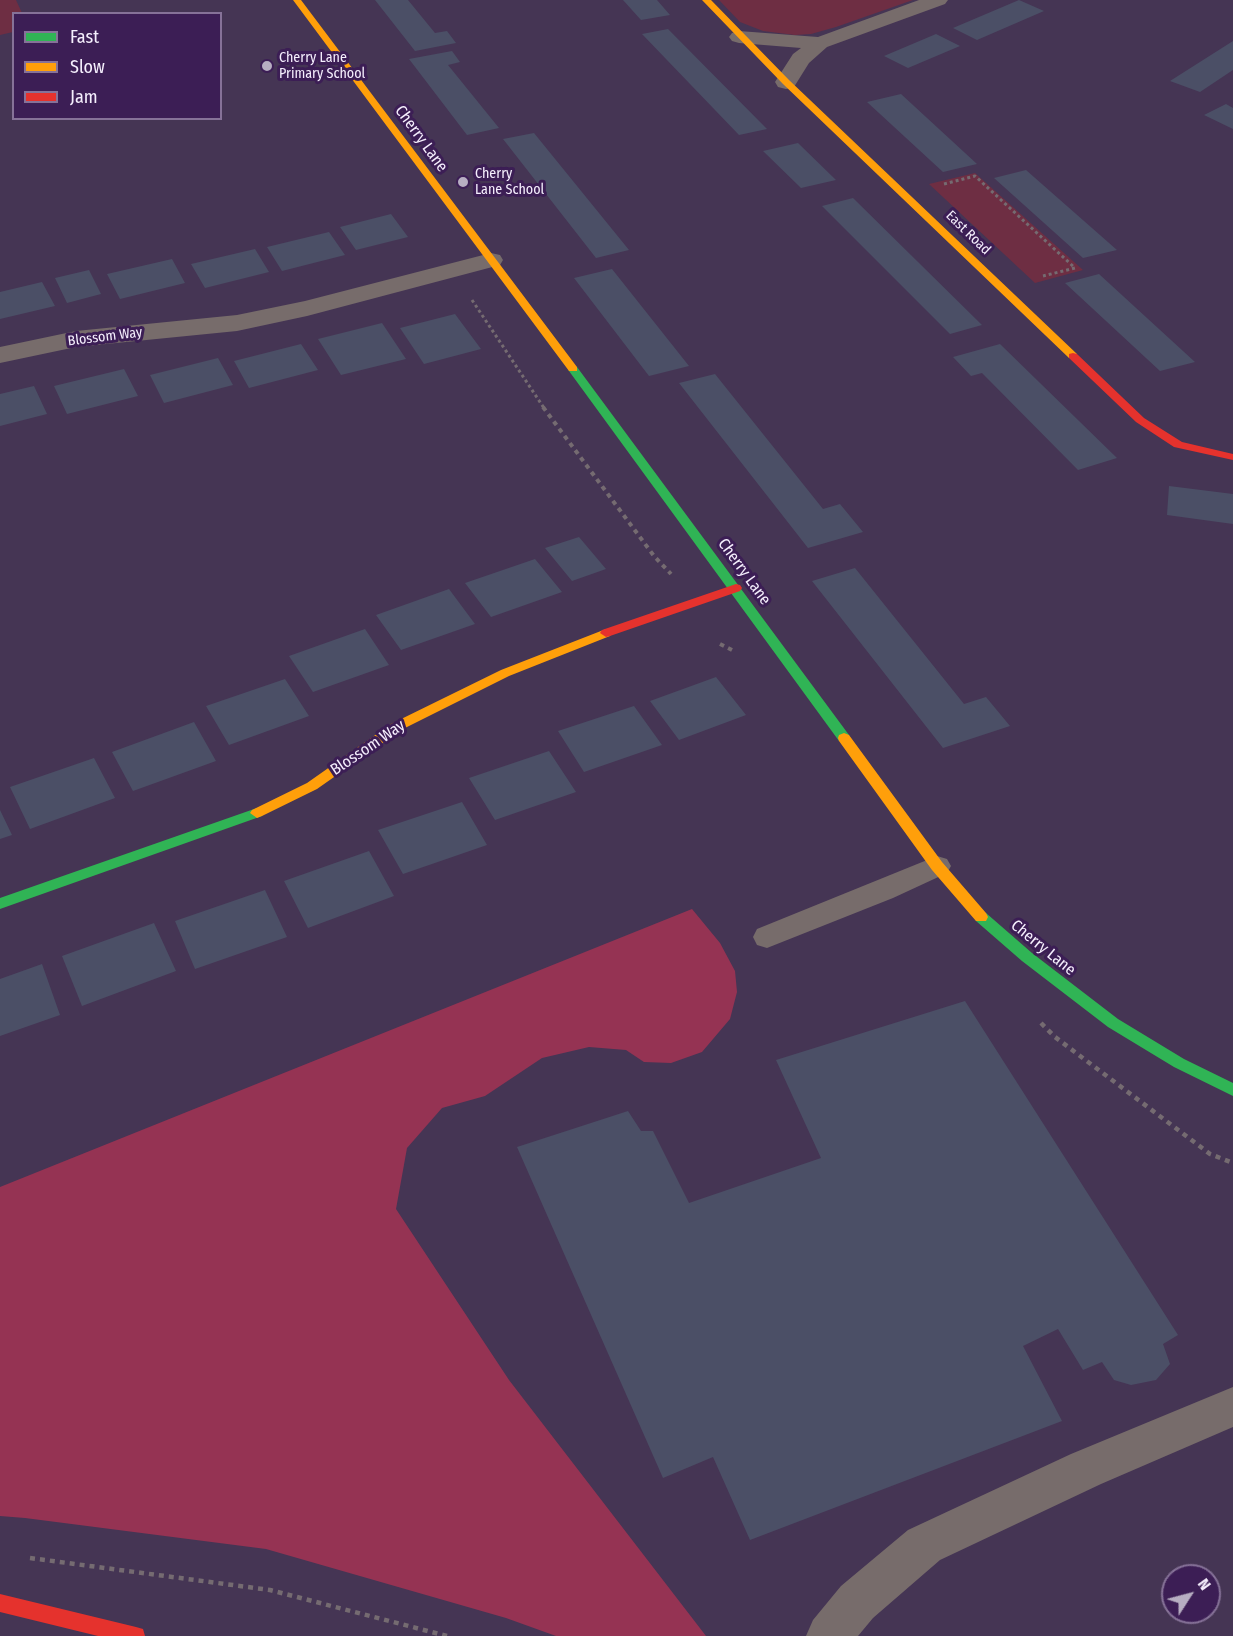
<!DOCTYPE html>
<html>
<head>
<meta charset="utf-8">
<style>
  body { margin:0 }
  #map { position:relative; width:1233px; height:1636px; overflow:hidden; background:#453554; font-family:"Fira Sans Condensed",sans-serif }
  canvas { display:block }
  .legend { position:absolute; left:12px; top:12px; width:210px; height:108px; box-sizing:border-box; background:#3c1e55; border:2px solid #867298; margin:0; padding:8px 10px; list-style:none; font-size:18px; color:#f5effd }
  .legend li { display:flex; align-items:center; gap:12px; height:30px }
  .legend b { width:30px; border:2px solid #867298 }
  .north { position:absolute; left:1161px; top:1564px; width:60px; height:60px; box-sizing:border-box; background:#3c1e55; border:2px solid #867298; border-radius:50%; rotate:54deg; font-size:16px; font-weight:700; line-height:24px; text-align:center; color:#f5effd }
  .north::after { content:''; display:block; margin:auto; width:21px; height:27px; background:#b7aec2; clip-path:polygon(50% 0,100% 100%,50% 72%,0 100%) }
</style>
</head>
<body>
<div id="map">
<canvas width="1233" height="1636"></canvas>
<ul class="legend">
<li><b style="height:8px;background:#30b455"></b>Fast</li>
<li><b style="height:8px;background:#ff9f0a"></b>Slow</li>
<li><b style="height:8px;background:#e5322d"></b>Jam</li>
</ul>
<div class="north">N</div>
</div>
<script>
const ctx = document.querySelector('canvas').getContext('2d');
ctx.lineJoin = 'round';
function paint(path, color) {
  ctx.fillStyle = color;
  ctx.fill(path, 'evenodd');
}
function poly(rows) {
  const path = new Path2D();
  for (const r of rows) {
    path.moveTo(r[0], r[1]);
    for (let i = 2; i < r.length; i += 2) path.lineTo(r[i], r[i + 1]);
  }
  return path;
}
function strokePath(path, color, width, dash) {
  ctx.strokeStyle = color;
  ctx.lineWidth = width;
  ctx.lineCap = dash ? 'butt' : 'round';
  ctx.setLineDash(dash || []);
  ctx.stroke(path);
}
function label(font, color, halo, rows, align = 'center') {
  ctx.font = font + ' "Fira Sans Condensed",sans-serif';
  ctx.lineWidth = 6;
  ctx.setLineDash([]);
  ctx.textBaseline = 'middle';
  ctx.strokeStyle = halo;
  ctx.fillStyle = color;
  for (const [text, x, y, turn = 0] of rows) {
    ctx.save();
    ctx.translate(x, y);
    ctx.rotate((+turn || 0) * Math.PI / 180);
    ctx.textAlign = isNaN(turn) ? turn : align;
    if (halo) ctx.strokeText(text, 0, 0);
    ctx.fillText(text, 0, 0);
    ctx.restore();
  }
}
paint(poly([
  [0,0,16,0,22,13,14,14,13,32,0,35],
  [719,0,913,0,836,27,811,34,795,35,763,31,740,22],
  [975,173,1083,270,1035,283,929,184]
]), '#6e2e43');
paint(poly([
  [692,909,720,943,735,971,737,992,730,1019,702,1052,671,1063,644,1062,626,1050,589,1047,542,1058,485,1096,442,1108,407,1148,396,1209,509,1380,706,1636,556,1636,506,1618,266,1549,25,1518,0,1516,0,1187]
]), '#953353');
paint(poly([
  [375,0,408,0,435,33,447,31,456,43,415,51],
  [623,0,657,0,670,15,641,20],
  [1019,0,1044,11,977,40,953,28],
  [668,29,767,129,739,135,642,34],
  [936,34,960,46,908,68,884,56],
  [1233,41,1233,70,1200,92,1170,81],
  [452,51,460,62,448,65,499,128,467,135,409,59],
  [901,94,977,164,943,172,867,102],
  [1226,104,1233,108,1233,129,1204,115],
  [534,133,629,250,596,258,503,139],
  [798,143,836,180,801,188,763,151],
  [1026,170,1117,250,1083,258,994,178],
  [853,198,982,325,950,334,822,206],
  [391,214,408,237,356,250,340,227],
  [329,232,345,255,282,271,267,247],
  [255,249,269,272,205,288,191,264],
  [172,259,185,283,120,299,107,274],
  [612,269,689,366,649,376,574,278],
  [89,270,101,294,67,303,55,278],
  [1099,274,1195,362,1160,371,1065,283],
  [42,282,55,306,0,319,0,292],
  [455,314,481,349,424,364,400,328],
  [382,323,406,359,341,375,318,339],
  [301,344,318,370,249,388,234,361],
  [1000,344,1117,458,1078,470,982,373,971,376,953,357],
  [218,358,233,385,164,403,150,375],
  [124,369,138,396,67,414,54,386],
  [715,374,823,509,840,504,863,532,808,548,679,383],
  [34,386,47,414,0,426,0,394],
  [1169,486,1233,494,1233,524,1167,515],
  [579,537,606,569,572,581,545,548],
  [535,559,562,592,491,617,465,583],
  [855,568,964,704,986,697,1010,726,943,748,812,581],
  [449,589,475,624,401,650,376,615],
  [365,629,389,665,313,692,289,656],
  [716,677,746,715,679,740,650,701],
  [285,679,309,716,229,745,206,706],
  [634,706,662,745,584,772,558,731],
  [194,722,216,761,133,791,112,752],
  [549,751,576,792,495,820,469,778],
  [94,758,115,798,30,829,10,787],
  [462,802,487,845,403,874,378,830],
  [0,810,12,835,0,839],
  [369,851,394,896,308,928,284,881],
  [265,890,287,937,195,969,175,921],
  [154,923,176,971,82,1006,62,956],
  [42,964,60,1015,0,1036,0,979],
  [965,1001,1178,1335,1163,1344,1170,1364,1156,1380,1131,1385,1114,1380,1102,1362,1083,1370,1058,1329,1023,1346,1062,1421,750,1540,713,1457,663,1478,517,1147,628,1111,641,1131,653,1131,689,1203,821,1158,776,1060]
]), '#4b4f66');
strokePath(poly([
  [944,184,975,176,1075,268,1043,276],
  [472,300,544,408]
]), '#756b71', 3, [3, 3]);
strokePath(poly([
  [543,407,654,556,671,574],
  [720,644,732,650]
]), '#756b71', 4, [4.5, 4.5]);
strokePath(poly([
  [1041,1023,1055,1037,1210,1154,1233,1163],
  [30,1558,270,1590,447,1636]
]), '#756b71', 4.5, [5, 5]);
paint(poly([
  [937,856,947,859,951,866,947,873,893,898,767,948,757,945,753,937,757,929,937,856]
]), '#776c6b');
paint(poly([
  [919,0,948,0,945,4,827,47,809,63,794,87,786,89,778,87,775,82,793,54,801,48,739,43,732,41,729,37,732,33,739,31,818,37,919,0],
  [491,253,500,255,503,260,500,265,307,316,237,331,76,347,0,363,0,347,76,331,237,315,305,301,491,253],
  [1233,1387,1233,1427,1101,1484,940,1560,873,1618,858,1636,806,1636,813,1620,841,1586,908,1530,1071,1454,1233,1387]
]), '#776c6b');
paint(poly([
  [573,366,577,367,849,735,850,738,849,741,839,741,569,371,568,369,573,366],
  [257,808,264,813,262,816,0,909,0,898,257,808],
  [981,912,986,913,1032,953,1118,1019,1184,1059,1233,1083,1233,1096,1174,1067,1108,1027,1022,961,976,921,974,917,976,913,981,912]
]), '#30b455');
paint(poly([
  [293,0,301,0,577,367,577,371,569,371,293,0],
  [702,0,711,0,789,80,1077,354,1077,358,1069,358,783,84,702,0],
  [606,629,612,633,610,636,509,676,401,730,317,789,262,816,257,818,250,813,252,810,307,783,391,724,501,670,606,629],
  [844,733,849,735,942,862,986,913,988,917,986,921,976,921,932,870,839,741,838,738,839,735,844,733]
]), '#ff9f0a');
paint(poly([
  [1073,353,1077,354,1144,418,1182,442,1233,454,1233,460,1174,447,1136,422,1069,358,1069,354,1073,353],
  [736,584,740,585,742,588,740,591,610,636,606,637,600,633,602,630,736,584],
  [0,1594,136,1627,143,1629,145,1636,98,1636,0,1612,0,1594]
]), '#e5322d');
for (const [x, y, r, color] of [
  [267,66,6,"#b7aec2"],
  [463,182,6,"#b7aec2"]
]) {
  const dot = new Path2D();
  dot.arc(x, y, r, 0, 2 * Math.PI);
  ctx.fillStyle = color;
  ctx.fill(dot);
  strokePath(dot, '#3c1e55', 2);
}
label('14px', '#f5effd', '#3c1e55', [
  ["Cherry Lane",279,58],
  ["Primary School",279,74],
  ["Cherry",475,174],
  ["Lane School",475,190]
], 'left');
label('14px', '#f5effd', '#3c1e55', [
  ["East Road",968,233,44],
  ["Blossom Way",105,337,-7]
]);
label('16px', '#f5effd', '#3c1e55', [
  ["Cherry Lane",421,139,54],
  ["Cherry Lane",744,572,54],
  ["Blossom Way",368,748,-34],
  ["Cherry Lane",1043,948,39]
]);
</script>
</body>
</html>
